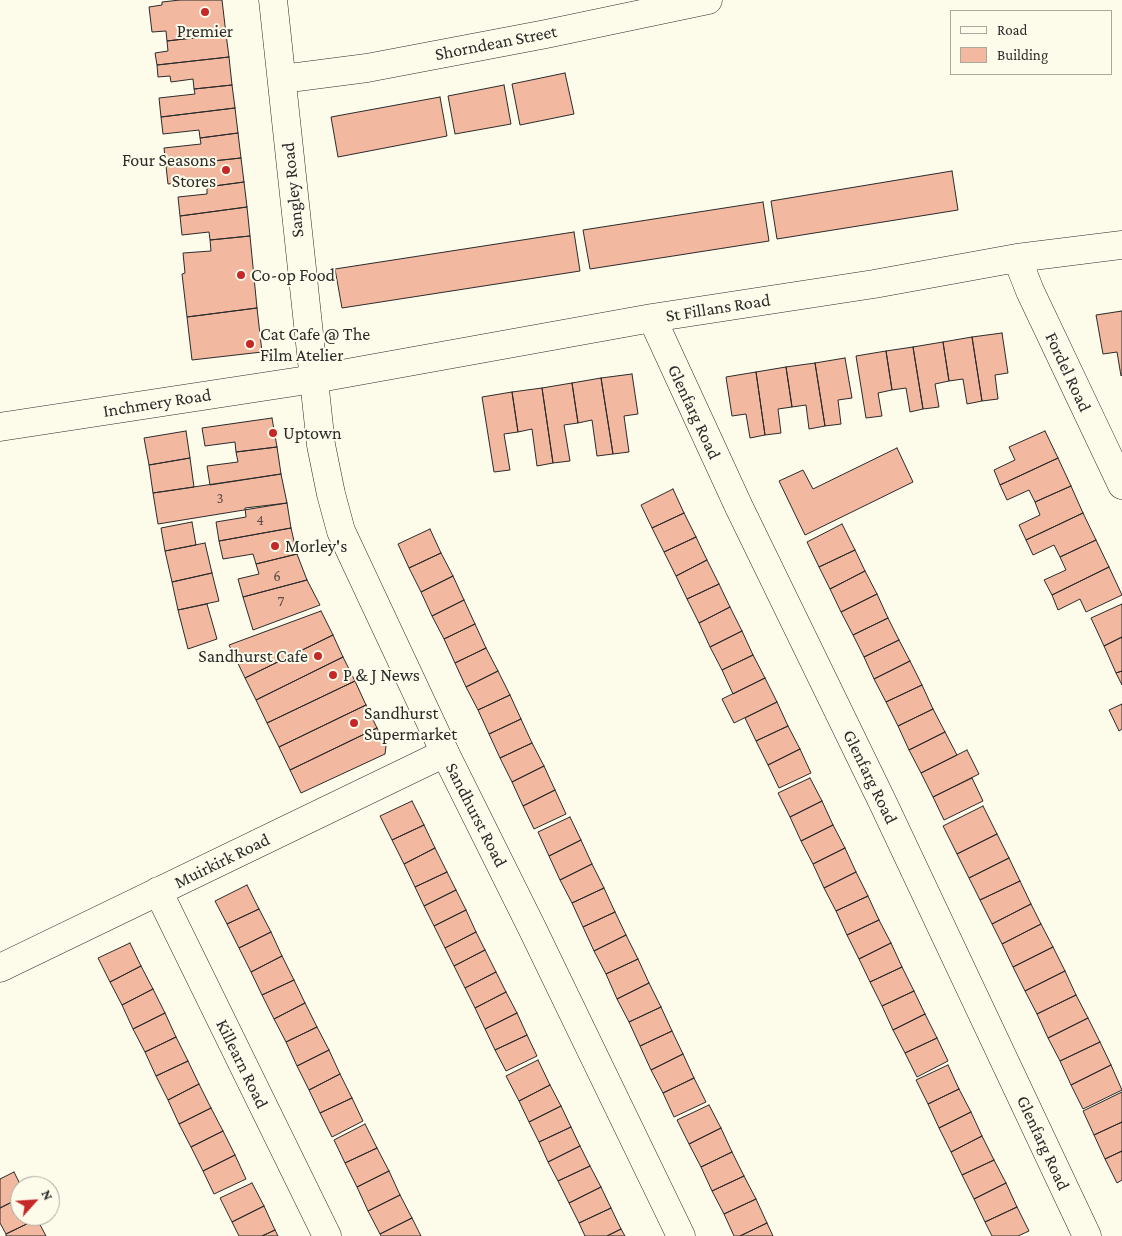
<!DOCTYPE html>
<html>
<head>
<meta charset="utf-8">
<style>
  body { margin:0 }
  #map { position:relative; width:1122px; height:1236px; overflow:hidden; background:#fdfbea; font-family:"Crimson Pro",serif }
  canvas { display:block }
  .legend { position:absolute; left:950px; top:10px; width:162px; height:65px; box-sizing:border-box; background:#fdfbea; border:1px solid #a9a89e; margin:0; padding:6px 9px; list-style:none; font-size:15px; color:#2b2b2b }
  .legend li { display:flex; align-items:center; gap:10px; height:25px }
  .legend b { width:25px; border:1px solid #a9a89e }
  .north { position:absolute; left:10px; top:1176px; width:50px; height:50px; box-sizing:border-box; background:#fdfbea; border:1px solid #a9a89e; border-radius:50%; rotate:64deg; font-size:14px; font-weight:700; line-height:20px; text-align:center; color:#2b2b2b }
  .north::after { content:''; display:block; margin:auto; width:18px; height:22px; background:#c62828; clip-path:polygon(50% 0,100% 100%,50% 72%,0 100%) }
</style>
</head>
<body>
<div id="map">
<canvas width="1122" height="1236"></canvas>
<ul class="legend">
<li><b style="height:6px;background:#fdfbea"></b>Road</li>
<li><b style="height:14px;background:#f2b8a0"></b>Building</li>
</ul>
<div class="north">N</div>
</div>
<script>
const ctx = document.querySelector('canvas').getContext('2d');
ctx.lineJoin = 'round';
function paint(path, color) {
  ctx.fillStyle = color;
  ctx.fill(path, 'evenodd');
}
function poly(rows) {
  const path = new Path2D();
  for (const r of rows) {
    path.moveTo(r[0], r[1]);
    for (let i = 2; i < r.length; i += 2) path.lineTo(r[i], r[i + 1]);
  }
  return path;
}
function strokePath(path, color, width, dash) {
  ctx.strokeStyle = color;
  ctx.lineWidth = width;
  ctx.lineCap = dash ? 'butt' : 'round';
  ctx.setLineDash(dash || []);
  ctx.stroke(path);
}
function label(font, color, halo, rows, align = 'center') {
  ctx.font = font + ' "Crimson Pro",serif';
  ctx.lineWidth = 4;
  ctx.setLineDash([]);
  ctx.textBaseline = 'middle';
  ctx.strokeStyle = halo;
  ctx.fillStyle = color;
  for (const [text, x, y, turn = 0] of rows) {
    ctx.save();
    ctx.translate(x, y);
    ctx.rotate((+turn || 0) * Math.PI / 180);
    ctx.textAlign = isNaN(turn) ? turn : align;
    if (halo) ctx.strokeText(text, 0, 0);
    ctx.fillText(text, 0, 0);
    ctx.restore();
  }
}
const building = poly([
  [180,0,222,0,226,34,167,41,166,31,152,32,149,7,162,5,162,2,180,0],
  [226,34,229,57,157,65,155,53,168,51,167,41,226,34],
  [229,57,232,85,194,89,193,79,171,82,170,76,158,77,157,65,229,57],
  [565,73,574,114,520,125,512,84,565,73],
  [232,85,235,108,161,117,159,98,195,94,194,89,232,85],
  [504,85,511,124,455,134,448,96,504,85],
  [440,97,447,136,338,157,331,117,440,97],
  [235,108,238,133,200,138,199,130,163,134,161,117,235,108],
  [238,133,241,158,166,166,164,148,201,144,200,138,238,133],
  [241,158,244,182,207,187,206,180,168,184,166,166,241,158],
  [952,171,958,210,777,239,771,201,952,171],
  [244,182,247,207,180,216,178,197,207,194,207,187,244,182],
  [763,202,769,241,590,269,583,230,763,202],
  [247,207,250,236,210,240,209,232,182,235,180,216,247,207],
  [574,232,580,271,342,308,335,269,574,232],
  [250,236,257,308,187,317,182,274,185,273,183,253,211,251,210,240,250,236],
  [257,308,262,352,192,360,187,317,257,308],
  [1122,311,1122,375,1121,376,1117,352,1103,354,1096,315,1122,311],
  [1002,333,1008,373,995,375,998,399,982,401,972,337,1002,333],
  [972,337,982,401,967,404,963,379,949,381,943,342,972,337],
  [943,342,949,381,935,384,939,407,923,409,913,347,943,342],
  [913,347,923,409,910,412,906,388,892,390,886,351,913,347],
  [886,351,892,390,878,393,882,416,866,418,856,356,886,351],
  [845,358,852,398,838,400,841,424,825,426,815,363,845,358],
  [815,363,825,426,809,429,806,405,792,407,786,367,815,363],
  [786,367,792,407,778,409,781,433,765,435,756,372,786,367],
  [756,372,765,435,750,438,746,414,732,416,726,377,756,372],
  [632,374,638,414,624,416,629,452,613,454,601,378,632,374],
  [601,378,613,454,597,456,592,420,578,423,572,383,601,378],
  [572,383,578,423,564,425,570,461,553,463,542,388,572,383],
  [542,388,553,463,537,466,532,429,518,432,512,392,542,388],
  [512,392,518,432,504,434,510,470,494,472,482,397,512,392],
  [272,418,277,447,236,452,235,442,205,446,202,428,272,418],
  [186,431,190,458,149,465,144,438,186,431],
  [1045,431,1058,458,1000,485,994,470,1015,460,1009,447,1045,431],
  [277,447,281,474,210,485,207,466,238,462,236,452,277,447],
  [897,448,913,482,805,535,779,481,803,470,813,489,897,448],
  [190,458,194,487,153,493,149,465,190,458],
  [1058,458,1071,486,1035,502,1029,490,1007,500,1000,485,1058,458],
  [281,474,287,503,158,524,153,493,281,474],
  [1071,486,1083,513,1026,540,1019,525,1040,515,1035,502,1071,486],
  [673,489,684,513,652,528,641,505,673,489],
  [287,503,291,528,219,541,216,522,246,517,245,508,287,503],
  [684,513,696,537,664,552,652,528,684,513],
  [1083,513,1096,540,1060,557,1054,545,1033,555,1026,540,1083,513],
  [192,522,196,545,165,551,161,528,192,522],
  [842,524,855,550,819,567,807,542,842,524],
  [291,528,297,554,256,564,253,554,223,559,219,541,291,528],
  [430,529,441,553,409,568,398,544,430,529],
  [696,537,707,560,676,576,664,552,696,537],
  [1096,540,1109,567,1052,595,1044,580,1066,570,1060,557,1096,540],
  [205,543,212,573,172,582,165,551,205,543],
  [855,550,865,571,830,589,819,567,855,550],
  [441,553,453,576,421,592,409,568,441,553],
  [297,554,307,580,243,597,238,579,259,574,256,564,297,554],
  [707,560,719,584,687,599,676,576,707,560],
  [1109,567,1122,595,1086,612,1080,599,1058,610,1052,595,1109,567],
  [865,571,877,594,841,612,830,589,865,571],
  [212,573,219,601,178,610,172,582,212,573],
  [453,576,464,600,432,616,421,592,453,576],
  [307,580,320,605,253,630,243,597,307,580],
  [719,584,730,607,699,623,687,599,719,584],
  [877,594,888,618,853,635,841,612,877,594],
  [464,600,475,624,444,639,432,616,464,600],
  [207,604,217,639,188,649,178,610,207,604],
  [1122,604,1122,637,1104,646,1091,618,1122,604],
  [730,607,742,631,710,647,699,623,730,607],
  [321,611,333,635,245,678,229,645,321,611],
  [888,618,899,640,864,657,853,635,888,618],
  [475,624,486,648,455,663,444,639,475,624],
  [742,631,753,655,722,670,710,647,742,631],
  [333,635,343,657,256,700,245,678,333,635],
  [1122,637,1122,671,1116,673,1104,646,1122,637],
  [899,640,910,661,874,679,864,657,899,640],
  [486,648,498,671,466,687,455,663,486,648],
  [753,655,765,678,733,694,722,670,753,655],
  [343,657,355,681,267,723,256,700,343,657],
  [910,661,922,685,886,702,874,679,910,661],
  [498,671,510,695,478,710,466,687,498,671],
  [1122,671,1122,685,1116,673,1122,671],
  [765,678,777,702,734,723,722,699,765,678],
  [355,681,366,705,279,747,267,723,355,681],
  [922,685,933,709,898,726,886,702,922,685],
  [510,695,521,719,489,734,478,710,510,695],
  [777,702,788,726,756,741,745,718,777,702],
  [1122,704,1122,729,1119,731,1109,710,1122,704],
  [366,705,377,728,290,770,279,747,366,705],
  [933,709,945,732,909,750,898,726,933,709],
  [521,719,532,743,500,758,489,734,521,719],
  [788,726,800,749,768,765,756,741,788,726],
  [377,728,386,746,385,754,301,793,290,770,377,728],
  [945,732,957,755,921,773,909,750,945,732],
  [532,743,544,766,512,782,500,758,532,743],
  [800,749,811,773,779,788,768,765,800,749],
  [967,750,979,774,933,797,921,773,967,750],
  [544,766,555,790,523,806,512,782,544,766],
  [810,778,822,801,790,817,778,793,810,778],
  [972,778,983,801,944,820,933,797,972,778],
  [555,790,566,814,534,829,523,806,555,790],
  [412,801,424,825,392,840,380,816,412,801],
  [822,801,833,825,801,841,790,817,822,801],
  [983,806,997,834,957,854,943,826,983,806],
  [570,817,581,840,549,856,538,832,570,817],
  [424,825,435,848,404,864,392,840,424,825],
  [833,825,845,848,813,864,801,841,833,825],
  [997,834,1009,858,969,878,957,854,997,834],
  [581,840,592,864,560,880,549,856,581,840],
  [435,848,447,872,415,887,404,864,435,848],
  [845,848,856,872,824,888,813,864,845,848],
  [1009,858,1020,881,980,900,969,878,1009,858],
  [592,864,604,888,572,903,560,880,592,864],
  [447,872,456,890,424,906,415,887,447,872],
  [856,872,868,896,836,911,824,888,856,872],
  [1020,881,1031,904,992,924,980,900,1020,881],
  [247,885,259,909,227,924,215,901,247,885],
  [604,888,615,912,583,927,572,903,604,888],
  [456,890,466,910,434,926,424,906,456,890],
  [868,896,879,920,847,935,836,911,868,896],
  [1031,904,1041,924,1002,944,992,924,1031,904],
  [259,909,271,932,239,948,227,924,259,909],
  [466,910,476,932,445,948,434,926,466,910],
  [615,912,626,935,594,951,583,927,615,912],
  [879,920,891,943,859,959,847,935,879,920],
  [1041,924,1053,947,1013,967,1002,944,1041,924],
  [271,932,282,956,251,972,239,948,271,932],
  [476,932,485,950,454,966,445,948,476,932],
  [626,935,638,959,606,974,594,951,626,935],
  [130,943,141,966,110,982,98,958,130,943],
  [891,943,902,967,870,982,859,959,891,943],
  [1053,947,1065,971,1025,991,1013,967,1053,947],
  [485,950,496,972,465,988,454,966,485,950],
  [282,956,294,980,262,995,251,972,282,956],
  [638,959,649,983,617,999,606,974,638,959],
  [141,966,153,989,122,1005,110,982,141,966],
  [902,967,914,991,882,1006,870,982,902,967],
  [1065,971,1076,995,1037,1014,1025,991,1065,971],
  [496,972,506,992,475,1008,465,988,496,972],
  [294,980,305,1003,274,1019,262,995,294,980],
  [649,983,661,1007,629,1022,617,999,649,983],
  [153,989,165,1013,133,1029,122,1005,153,989],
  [914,991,925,1014,893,1030,882,1006,914,991],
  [506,992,517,1013,485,1029,475,1008,506,992],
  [1076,995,1088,1018,1048,1038,1037,1014,1076,995],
  [305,1003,317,1027,286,1042,274,1019,305,1003],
  [661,1007,672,1031,640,1046,629,1022,661,1007],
  [165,1013,176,1037,145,1052,133,1029,165,1013],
  [517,1013,527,1035,495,1050,485,1029,517,1013],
  [925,1014,937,1038,905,1053,893,1030,925,1014],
  [1088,1018,1100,1042,1060,1061,1048,1038,1088,1018],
  [317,1027,329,1050,297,1066,286,1042,317,1027],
  [672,1031,683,1054,651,1070,640,1046,672,1031],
  [527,1035,537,1056,506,1071,495,1050,527,1035],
  [176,1037,188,1061,156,1076,145,1052,176,1037],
  [937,1038,948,1061,917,1077,905,1053,937,1038],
  [1100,1042,1111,1065,1071,1085,1060,1061,1100,1042],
  [329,1050,340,1074,309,1090,297,1066,329,1050],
  [683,1054,694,1078,663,1093,651,1070,683,1054],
  [538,1060,550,1085,519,1101,506,1076,538,1060],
  [188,1061,199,1084,168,1100,156,1076,188,1061],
  [948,1065,959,1089,928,1104,916,1080,948,1065],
  [1111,1065,1122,1090,1083,1109,1071,1085,1111,1065],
  [340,1074,352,1098,320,1113,309,1090,340,1074],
  [694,1078,706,1102,674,1117,663,1093,694,1078],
  [199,1084,211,1108,179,1124,168,1100,199,1084],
  [550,1085,561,1106,529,1122,519,1101,550,1085],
  [959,1089,971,1112,939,1128,928,1104,959,1089],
  [1122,1092,1122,1122,1094,1135,1083,1111,1122,1092],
  [352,1098,363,1121,332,1137,320,1113,352,1098],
  [709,1105,721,1128,689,1144,677,1120,709,1105],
  [561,1106,571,1127,539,1142,529,1122,561,1106],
  [211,1108,223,1131,191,1147,179,1124,211,1108],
  [971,1112,982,1136,951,1152,939,1128,971,1112],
  [1122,1122,1122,1151,1105,1159,1094,1135,1122,1122],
  [365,1124,377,1148,345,1163,334,1140,365,1124],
  [571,1127,580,1146,548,1162,539,1142,571,1127],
  [721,1128,732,1152,701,1167,689,1144,721,1128],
  [223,1131,235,1155,203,1171,191,1147,223,1131],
  [982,1136,994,1160,962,1175,951,1152,982,1136],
  [580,1146,590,1166,558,1181,548,1162,580,1146],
  [377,1148,389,1171,357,1187,345,1163,377,1148],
  [1122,1151,1122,1180,1117,1183,1105,1159,1122,1151],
  [732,1152,744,1176,712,1191,701,1167,732,1152],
  [235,1155,246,1179,214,1194,203,1171,235,1155],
  [994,1160,1006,1183,974,1199,962,1175,994,1160],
  [590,1166,601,1187,569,1203,558,1181,590,1166],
  [389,1171,400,1195,368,1211,357,1187,389,1171],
  [14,1172,21,1186,20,1198,0,1208,0,1179,14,1172],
  [744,1176,756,1199,724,1214,712,1191,744,1176],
  [252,1183,264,1206,232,1222,220,1198,252,1183],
  [1006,1183,1017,1207,985,1222,974,1199,1006,1183],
  [601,1187,611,1208,579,1223,569,1203,601,1187],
  [400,1195,412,1218,380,1234,368,1211,400,1195],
  [20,1198,20,1216,36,1216,37,1219,6,1234,0,1223,0,1208,20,1198],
  [756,1199,767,1223,740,1236,734,1236,724,1214,756,1199],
  [264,1206,275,1230,262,1236,239,1236,232,1222,264,1206],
  [1017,1207,1029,1231,1018,1236,992,1236,985,1222,1017,1207],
  [611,1208,621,1229,607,1236,585,1236,579,1223,611,1208],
  [412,1218,421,1236,381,1236,380,1234,412,1218],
  [37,1219,46,1236,6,1236,6,1234,37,1219],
  [767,1223,773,1236,740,1236,767,1223],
  [621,1229,625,1236,607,1236,621,1229],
  [275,1230,278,1236,262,1236,275,1230]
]);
paint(building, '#f2b8a0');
strokePath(building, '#2b2b2b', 1);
const street = poly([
  [282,79,367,68,546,34,708,0],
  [1017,258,1030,291,1122,485],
  [652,318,739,507,883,803,1087,1236],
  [0,427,314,379,652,318,874,284,1017,258,1122,245],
  [158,891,327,1236],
  [0,968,445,753]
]);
const secondary = poly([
  [273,0,321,445,331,494,341,531,445,753,532,928,681,1236]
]);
strokePath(street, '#2b2b2b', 29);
strokePath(secondary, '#2b2b2b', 29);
strokePath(street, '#fdfbea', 28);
strokePath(secondary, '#fdfbea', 28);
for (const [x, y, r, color] of [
  [205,12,5,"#c62828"],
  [226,170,5,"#c62828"],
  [241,275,5,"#c62828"],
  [250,344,5,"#c62828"],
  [273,433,5,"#c62828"],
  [275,546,5,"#c62828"],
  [318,656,5,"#c62828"],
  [333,675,5,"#c62828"],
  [354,723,5,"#c62828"]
]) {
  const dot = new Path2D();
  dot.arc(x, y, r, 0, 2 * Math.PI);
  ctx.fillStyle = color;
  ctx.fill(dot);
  strokePath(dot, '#fdfbea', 2);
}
label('15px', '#5d4e48', null, [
  ["3",220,498],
  ["4",260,520],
  ["6",277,576],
  ["7",281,601]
]);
label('18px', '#2b2b2b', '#fdfbea', [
  ["Premier",205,31,"center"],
  ["Four Seasons",216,160,"right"],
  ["Stores",216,181,"right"],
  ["Co-op Food",251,275],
  ["Cat Cafe @ The",260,334],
  ["Film Atelier",260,355],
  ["Uptown",283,433],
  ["Morley's",285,546],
  ["Sandhurst Cafe",308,656,"right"],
  ["P & J News",343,675],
  ["Sandhurst",364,713],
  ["Supermarket",364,734]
], 'left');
label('18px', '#2b2b2b', '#fdfbea', [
  ["Shorndean Street",496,43,-11],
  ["Sangley Road",293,190,-96],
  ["St Fillans Road",718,308,-9],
  ["Fordel Road",1068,372,65],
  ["Inchmery Road",157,403,-9],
  ["Glenfarg Road",694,412,65],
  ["Glenfarg Road",870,777,64],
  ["Sandhurst Road",476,815,63],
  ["Muirkirk Road",222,861,-26],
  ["Killearn Road",242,1064,64],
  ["Glenfarg Road",1043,1143,65]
]);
</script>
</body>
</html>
